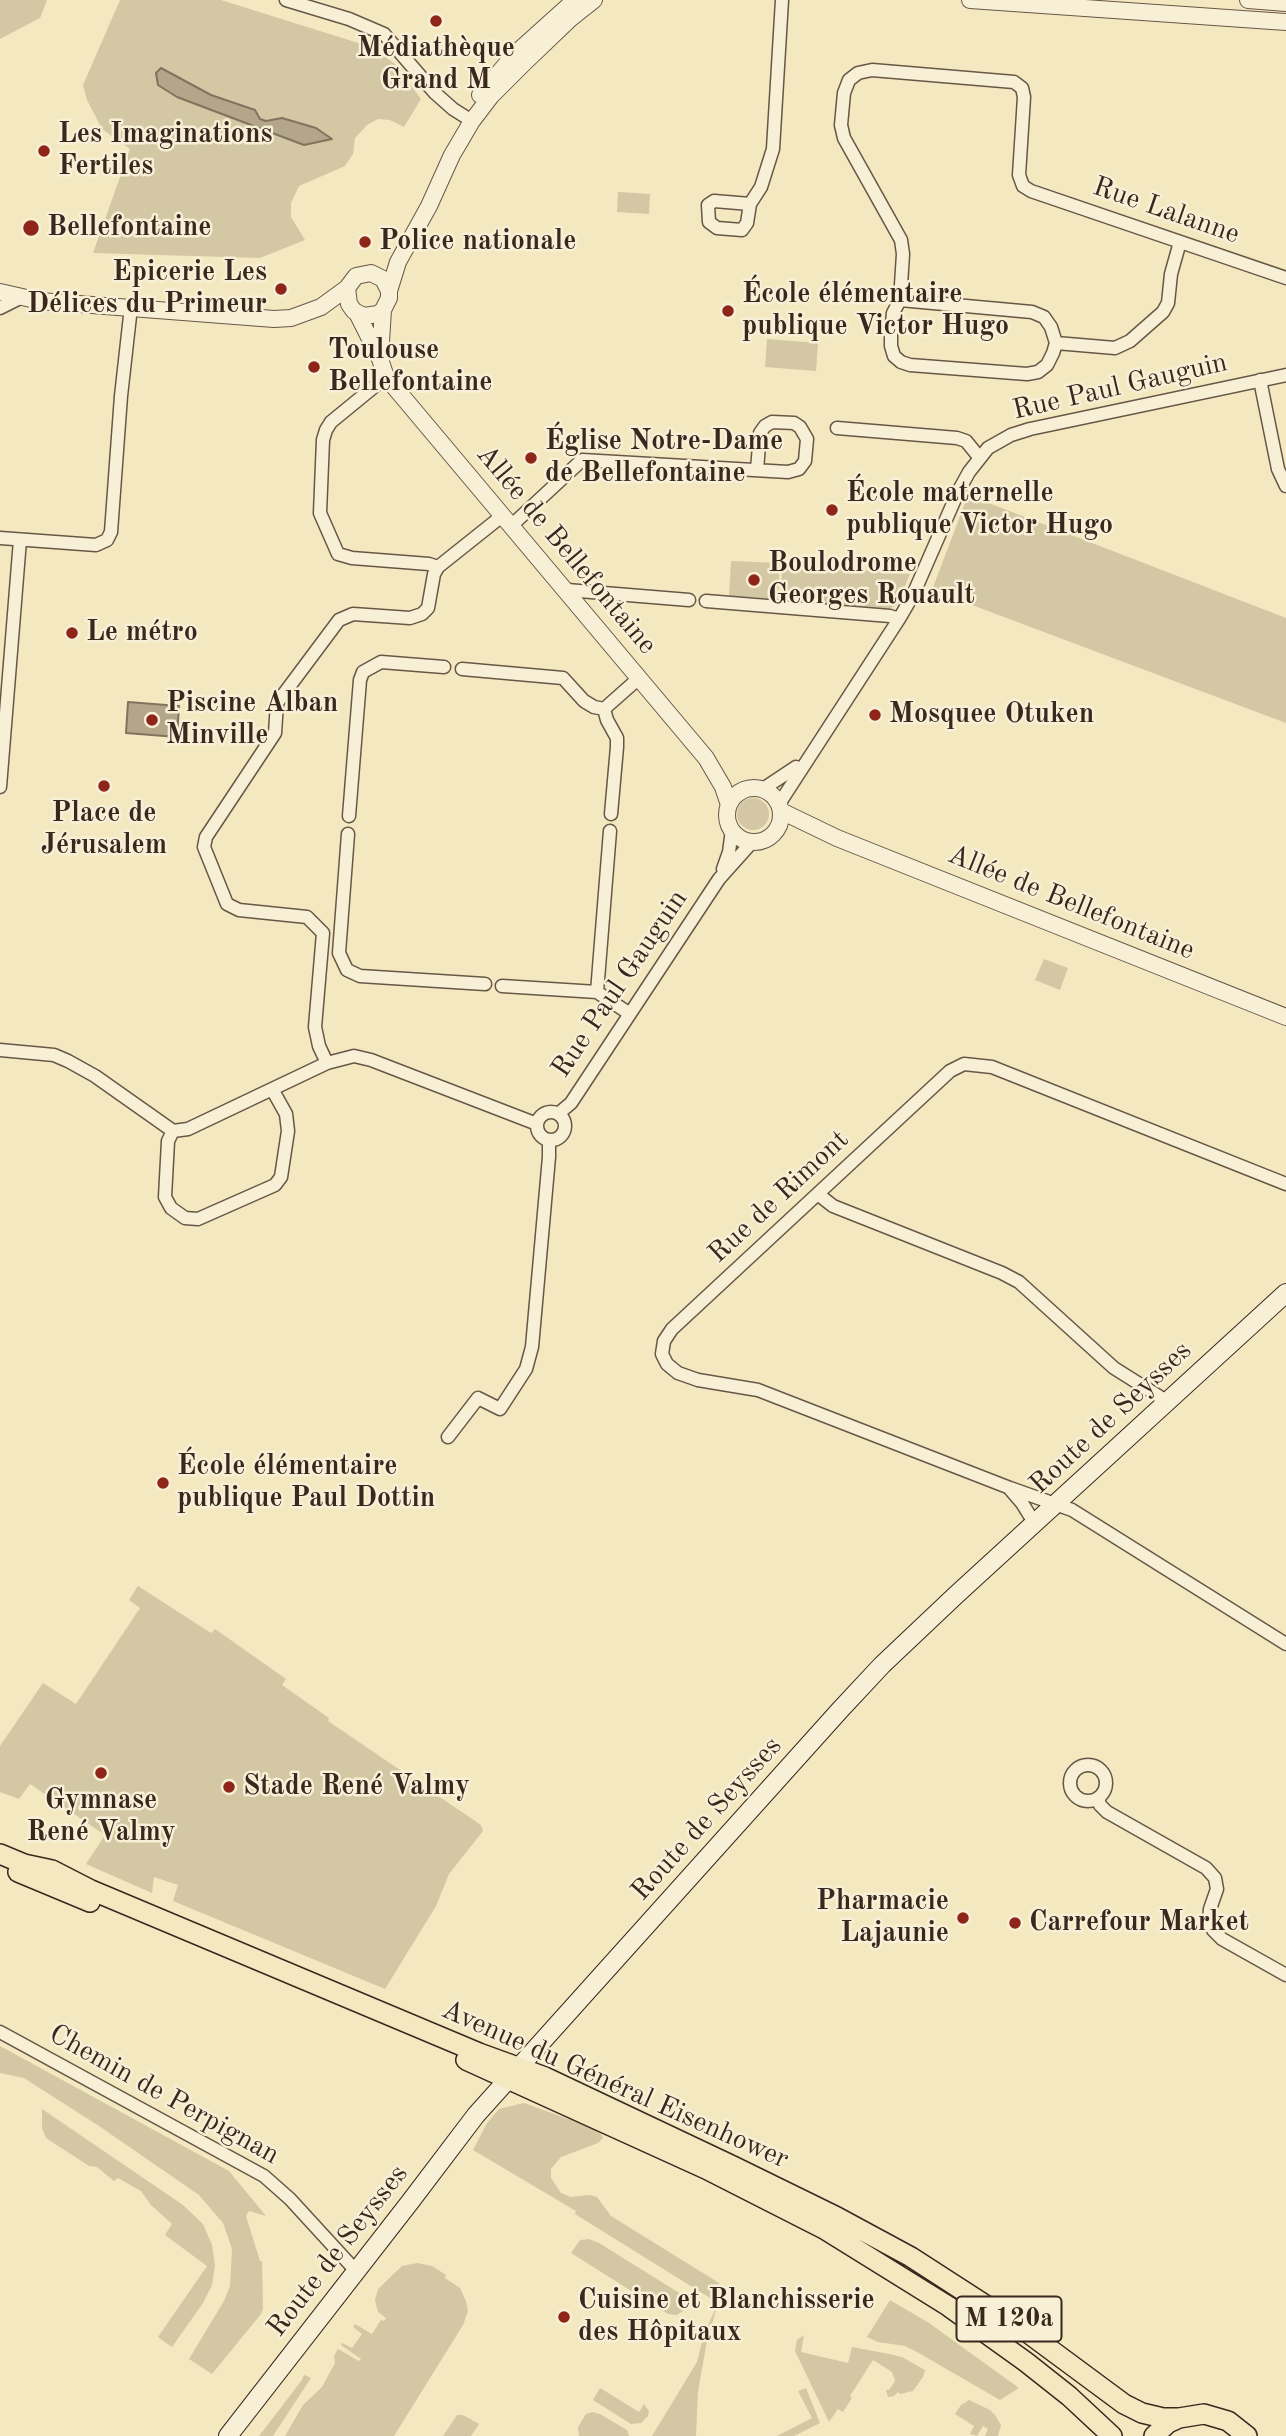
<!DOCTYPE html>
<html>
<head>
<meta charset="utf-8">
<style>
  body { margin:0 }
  canvas { display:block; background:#f3e8c0 }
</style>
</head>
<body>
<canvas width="1286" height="2436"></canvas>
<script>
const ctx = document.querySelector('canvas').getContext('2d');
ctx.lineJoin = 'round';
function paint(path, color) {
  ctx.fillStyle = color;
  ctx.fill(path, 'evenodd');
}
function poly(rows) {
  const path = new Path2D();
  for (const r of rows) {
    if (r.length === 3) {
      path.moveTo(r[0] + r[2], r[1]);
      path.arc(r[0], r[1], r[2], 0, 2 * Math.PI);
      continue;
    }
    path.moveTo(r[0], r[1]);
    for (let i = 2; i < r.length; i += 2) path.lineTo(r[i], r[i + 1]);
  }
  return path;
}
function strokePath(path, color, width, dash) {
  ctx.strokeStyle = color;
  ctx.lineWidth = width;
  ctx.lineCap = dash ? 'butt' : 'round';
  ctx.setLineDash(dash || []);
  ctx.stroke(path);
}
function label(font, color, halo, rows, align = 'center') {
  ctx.font = font + ' "Old Standard TT",serif';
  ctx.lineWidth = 5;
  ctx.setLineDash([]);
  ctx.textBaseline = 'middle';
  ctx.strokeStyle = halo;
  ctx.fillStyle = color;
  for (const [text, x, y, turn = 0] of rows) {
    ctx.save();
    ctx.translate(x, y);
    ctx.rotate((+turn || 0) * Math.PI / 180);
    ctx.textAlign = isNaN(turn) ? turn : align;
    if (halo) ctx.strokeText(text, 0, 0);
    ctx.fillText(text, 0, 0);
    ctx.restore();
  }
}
paint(poly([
  [0,0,47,0,40,18,0,39],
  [120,0,221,0,371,47,395,64,421,99,404,127,390,120,378,119,367,125,355,138,353,154,345,166,299,186,291,203,291,217,305,240,260,258,93,253,130,149,102,129,87,100,83,85],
  [618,192,650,194,649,214,617,212],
  [767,339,818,343,816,371,765,367],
  [968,495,1286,618,1286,723,932,590],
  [731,561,780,563,778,599,729,596],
  [782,564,910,574,897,605,887,610,781,602],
  [753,814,16],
  [1044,959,1068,968,1060,990,1035,980],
  [138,1586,211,1633,215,1629,286,1679,282,1685,329,1718,328,1721,481,1825,483,1831,449,1874,436,1906,385,1989,173,1901,178,1885,154,1877,152,1893,86,1864,105,1835,30,1784,19,1799,0,1792,0,1746,43,1683,76,1704,140,1608,129,1600],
  [0,2046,229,2171,266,2216,249,2211,246,2216,260,2261,262,2261,263,2309,261,2314,212,2374,189,2359,224,2301,230,2286,232,2249,223,2223,199,2195,99,2126,24,2078,0,2073],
  [524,2103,588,2126,601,2134,603,2138,598,2143,561,2157,551,2169,551,2178,561,2193,571,2197,590,2195,597,2197,611,2216,719,2283,721,2294,707,2340,698,2392,696,2436,652,2436,697,2362,704,2334,718,2303,575,2214,576,2211,473,2150,487,2123,499,2109],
  [42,2109,183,2205,203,2224,212,2245,215,2265,212,2285,203,2303,172,2347,158,2337,207,2266,165,2235,172,2224,151,2205,141,2191,118,2178,114,2181,97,2167,89,2166,46,2138,42,2128],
  [589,2239,599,2243,681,2294,685,2301,684,2310,677,2315,668,2314,571,2253,580,2240],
  [417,2263,432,2266,446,2275,445,2278,460,2288,466,2301,468,2311,463,2325,394,2436,285,2436,303,2405,322,2387,335,2363,334,2356,338,2349,359,2361,361,2359,341,2345,342,2343,352,2348,362,2334,353,2327,355,2324,372,2334,381,2320,384,2321,386,2318,378,2312,375,2300,378,2289,402,2266],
  [890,2300,929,2323,1019,2388,1000,2400,917,2352,905,2346,878,2342,867,2337],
  [804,2335,801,2352,848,2363,852,2347,889,2354,902,2357,925,2370,923,2377,913,2391,900,2394,898,2392,894,2396,888,2397,886,2390,889,2390,895,2381,892,2372,873,2360,850,2396,852,2398,843,2412,838,2409,829,2422,795,2351,797,2340],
  [304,2375,311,2378,273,2436,259,2436,302,2380],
  [600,2388,639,2412,644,2404,649,2411,648,2416,641,2423,631,2424,593,2400],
  [806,2388,820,2423,794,2436,777,2436,812,2418,798,2391],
  [969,2400,990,2410,995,2415,1001,2425,998,2436,985,2436,988,2429,983,2426,977,2436,970,2434,974,2426,955,2414,961,2405],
  [592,2412,600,2414,627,2430,629,2436,579,2436,578,2427,586,2414],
  [457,2415,463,2415,479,2424,471,2436,443,2436]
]), '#d4c7a4');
const water = poly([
  [161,68,211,95,255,110,260,119,266,121,282,118,316,128,332,139,304,145,177,97,158,85,156,73,161,68],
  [128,702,179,706,177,737,126,733,128,702]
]);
paint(water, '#b4a689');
strokePath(water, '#83735e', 2);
const minor = poly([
  [286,0,349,19,384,34,435,93,453,109,472,121],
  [750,204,714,201,708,205,709,222,717,228,742,230,747,223,750,204,761,187,773,149,782,0],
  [900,300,1032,312,1044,317,1051,327,1056,343,1053,353,1047,365,1038,372,1027,374,910,365,901,362,894,356,891,346,891,334,893,313,900,300,903,254,901,240,844,138,841,125,844,93,849,80,858,73,872,70,1014,82,1022,88,1024,97,1019,175,1023,186,1031,191,1286,278],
  [0,308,20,298],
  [1056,343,1115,348,1130,341,1163,312,1168,303,1171,274,1180,242],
  [386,377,331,422,326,430,323,440,320,513,338,554,352,558,429,564,438,567],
  [1260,380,1278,469,1286,486],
  [837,428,957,438,966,441,979,457],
  [511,526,582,460,788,472,799,469,805,461,807,439,800,427,794,423,772,422,765,426,760,433,757,470],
  [0,538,96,545,107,540,111,532,121,396,131,307],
  [567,590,689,600],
  [706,601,890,616,899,619],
  [462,669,563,678,584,701,594,707,604,709,639,678],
  [604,709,607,720,617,738,617,747,611,814],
  [0,787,20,540],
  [763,789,796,767],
  [779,804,899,619,913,595,958,492,969,472,988,448,1011,435,1030,429,1286,375],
  [349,816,360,680,363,672,381,662,444,667],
  [348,834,339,953,347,970,360,976,485,984],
  [723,869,729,852,732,830],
  [502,986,597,992,610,831],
  [597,992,630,1014],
  [0,1050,54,1055,68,1061,95,1076,173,1131,188,1129,327,1063,354,1056,371,1060,537,1124],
  [327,1063,319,1046,315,1027,323,933,307,917,239,910,227,904,204,847,206,837,275,733,277,703,339,620,353,614,410,618,422,614,428,608,434,574,438,567,502,516],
  [551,1126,14],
  [558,1114,571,1103,719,879,753,841],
  [173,1131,168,1141,165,1197,171,1208,185,1218,198,1219,275,1185,281,1177,288,1131,286,1114,272,1089],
  [1286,1184,992,1067,964,1064,950,1071,672,1329,664,1341,662,1354,667,1364,678,1373,698,1380,758,1390,1010,1488,1072,1510,1286,1644],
  [819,1195,833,1206,1002,1273,1019,1282,1114,1368,1168,1402],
  [448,1437,478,1398,500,1409,526,1369,532,1347,549,1157,549,1140],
  [1010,1489,1022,1503,1035,1524],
  [1088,1783,18],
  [1098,1798,1100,1805,1107,1812,1206,1868,1215,1878,1217,1889,1210,1909,1209,1920,1213,1930,1222,1939,1286,1975],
  [0,2032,264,2176,290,2199,356,2271]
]);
const tertiary = poly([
  [970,0,1286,22],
  [1248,0,1286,3],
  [480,95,514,55,575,0],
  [389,291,398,262,429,206,452,155,472,121,491,96,523,64,570,19,594,0],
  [0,292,40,301,274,319,291,318,321,307,347,288,356,276,371,273,383,279,389,291,389,298,383,310,378,314,364,316,354,311,349,304,347,288],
  [357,313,380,359,386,377,706,758,723,787,729,805],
  [380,357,383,310],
  [754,815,27],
  [781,811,837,838,1286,1017]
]);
const secondary = poly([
  [228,2436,410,2202,476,2115,840,1710,882,1665,956,1595,1286,1293]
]);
const primary = poly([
  [0,1854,24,1864,52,1870,91,1890,479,2053,545,2077,733,2166,837,2217,911,2257,1024,2330,1124,2404,1142,2413,1163,2418,1179,2418],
  [18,1872,90,1902],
  [466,2060,706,2169,824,2229,948,2306,1026,2362,1069,2396,1112,2436],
  [1154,2436,1168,2423,1179,2418,1204,2414,1228,2421,1247,2436]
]);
strokePath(minor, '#685746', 15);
strokePath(tertiary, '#685746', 18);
strokePath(secondary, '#3a271d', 20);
strokePath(primary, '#3a271d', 22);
strokePath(minor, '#f7f0d6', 12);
strokePath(tertiary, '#f7f0d6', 16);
strokePath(secondary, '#f7f0d6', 18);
strokePath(primary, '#f3e8c0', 19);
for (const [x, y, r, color] of [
  [436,21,7,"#8f2418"],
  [44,151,7,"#8f2418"],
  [31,228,9,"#8f2418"],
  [365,242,7,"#8f2418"],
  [281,289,7,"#8f2418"],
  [728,311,7,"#8f2418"],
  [314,367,7,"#8f2418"],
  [531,458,7,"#8f2418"],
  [832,510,7,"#8f2418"],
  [754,580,7,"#8f2418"],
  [72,633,7,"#8f2418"],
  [875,715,7,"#8f2418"],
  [152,720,7,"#8f2418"],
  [104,786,7,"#8f2418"],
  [163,1483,7,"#8f2418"],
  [101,1773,7,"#8f2418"],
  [229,1787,7,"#8f2418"],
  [963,1918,7,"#8f2418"],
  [1015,1923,7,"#8f2418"],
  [564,2317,7,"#8f2418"]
]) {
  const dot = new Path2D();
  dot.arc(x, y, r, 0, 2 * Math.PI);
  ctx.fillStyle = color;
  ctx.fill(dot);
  strokePath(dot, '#f7f0d6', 2.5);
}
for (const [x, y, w] of [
  [1009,2319,105]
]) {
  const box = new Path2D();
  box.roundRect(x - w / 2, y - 22.5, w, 45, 5);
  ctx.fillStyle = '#f7f0d6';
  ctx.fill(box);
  strokePath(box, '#3a271d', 2);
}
label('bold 26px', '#3a271d', null, [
  ["M 120a",1009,2319]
]);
label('bold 28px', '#3a271d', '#f7f0d6', [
  ["Médiathèque",436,49,"center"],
  ["Grand M",436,81,"center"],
  ["Les Imaginations",58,135],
  ["Fertiles",58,167],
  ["Bellefontaine",47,228],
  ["Police nationale",379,242],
  ["Epicerie Les",267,273,"right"],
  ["Délices du Primeur",267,305,"right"],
  ["École élémentaire",742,295],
  ["publique Victor Hugo",742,327],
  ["Toulouse",328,351],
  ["Bellefontaine",328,383],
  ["Église Notre-Dame",545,442],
  ["de Bellefontaine",545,474],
  ["École maternelle",846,494],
  ["publique Victor Hugo",846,526],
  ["Boulodrome",768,564],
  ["Georges Rouault",768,596],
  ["Le métro",86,633],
  ["Piscine Alban",166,704],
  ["Minville",166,736],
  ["Mosquee Otuken",889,715],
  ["Place de",104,814,"center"],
  ["Jérusalem",104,846,"center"],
  ["École élémentaire",177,1467],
  ["publique Paul Dottin",177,1499],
  ["Stade René Valmy",243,1787],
  ["Gymnase",101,1801,"center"],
  ["René Valmy",101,1833,"center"],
  ["Pharmacie",949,1902,"right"],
  ["Lajaunie",949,1934,"right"],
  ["Carrefour Market",1029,1923],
  ["Cuisine et Blanchisserie",578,2301],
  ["des Hôpitaux",578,2333]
], 'left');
label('28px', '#3a271d', '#f7f0d6', [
  ["Rue Lalanne",1166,211,19],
  ["Rue Paul Gauguin",1120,387,-13],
  ["Allée de Bellefontaine",566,550,50],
  ["Allée de Bellefontaine",1071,903,22],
  ["Rue Paul Gauguin",620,984,-56],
  ["Rue de Rimont",779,1197,-43],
  ["Route de Seysses",1111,1418,-43],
  ["Route de Seysses",707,1819,-48],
  ["Avenue du Général Eisenhower",615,2085,24],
  ["Chemin de Perpignan",164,2095,29],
  ["Route de Seysses",338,2251,-52]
]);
</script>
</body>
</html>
